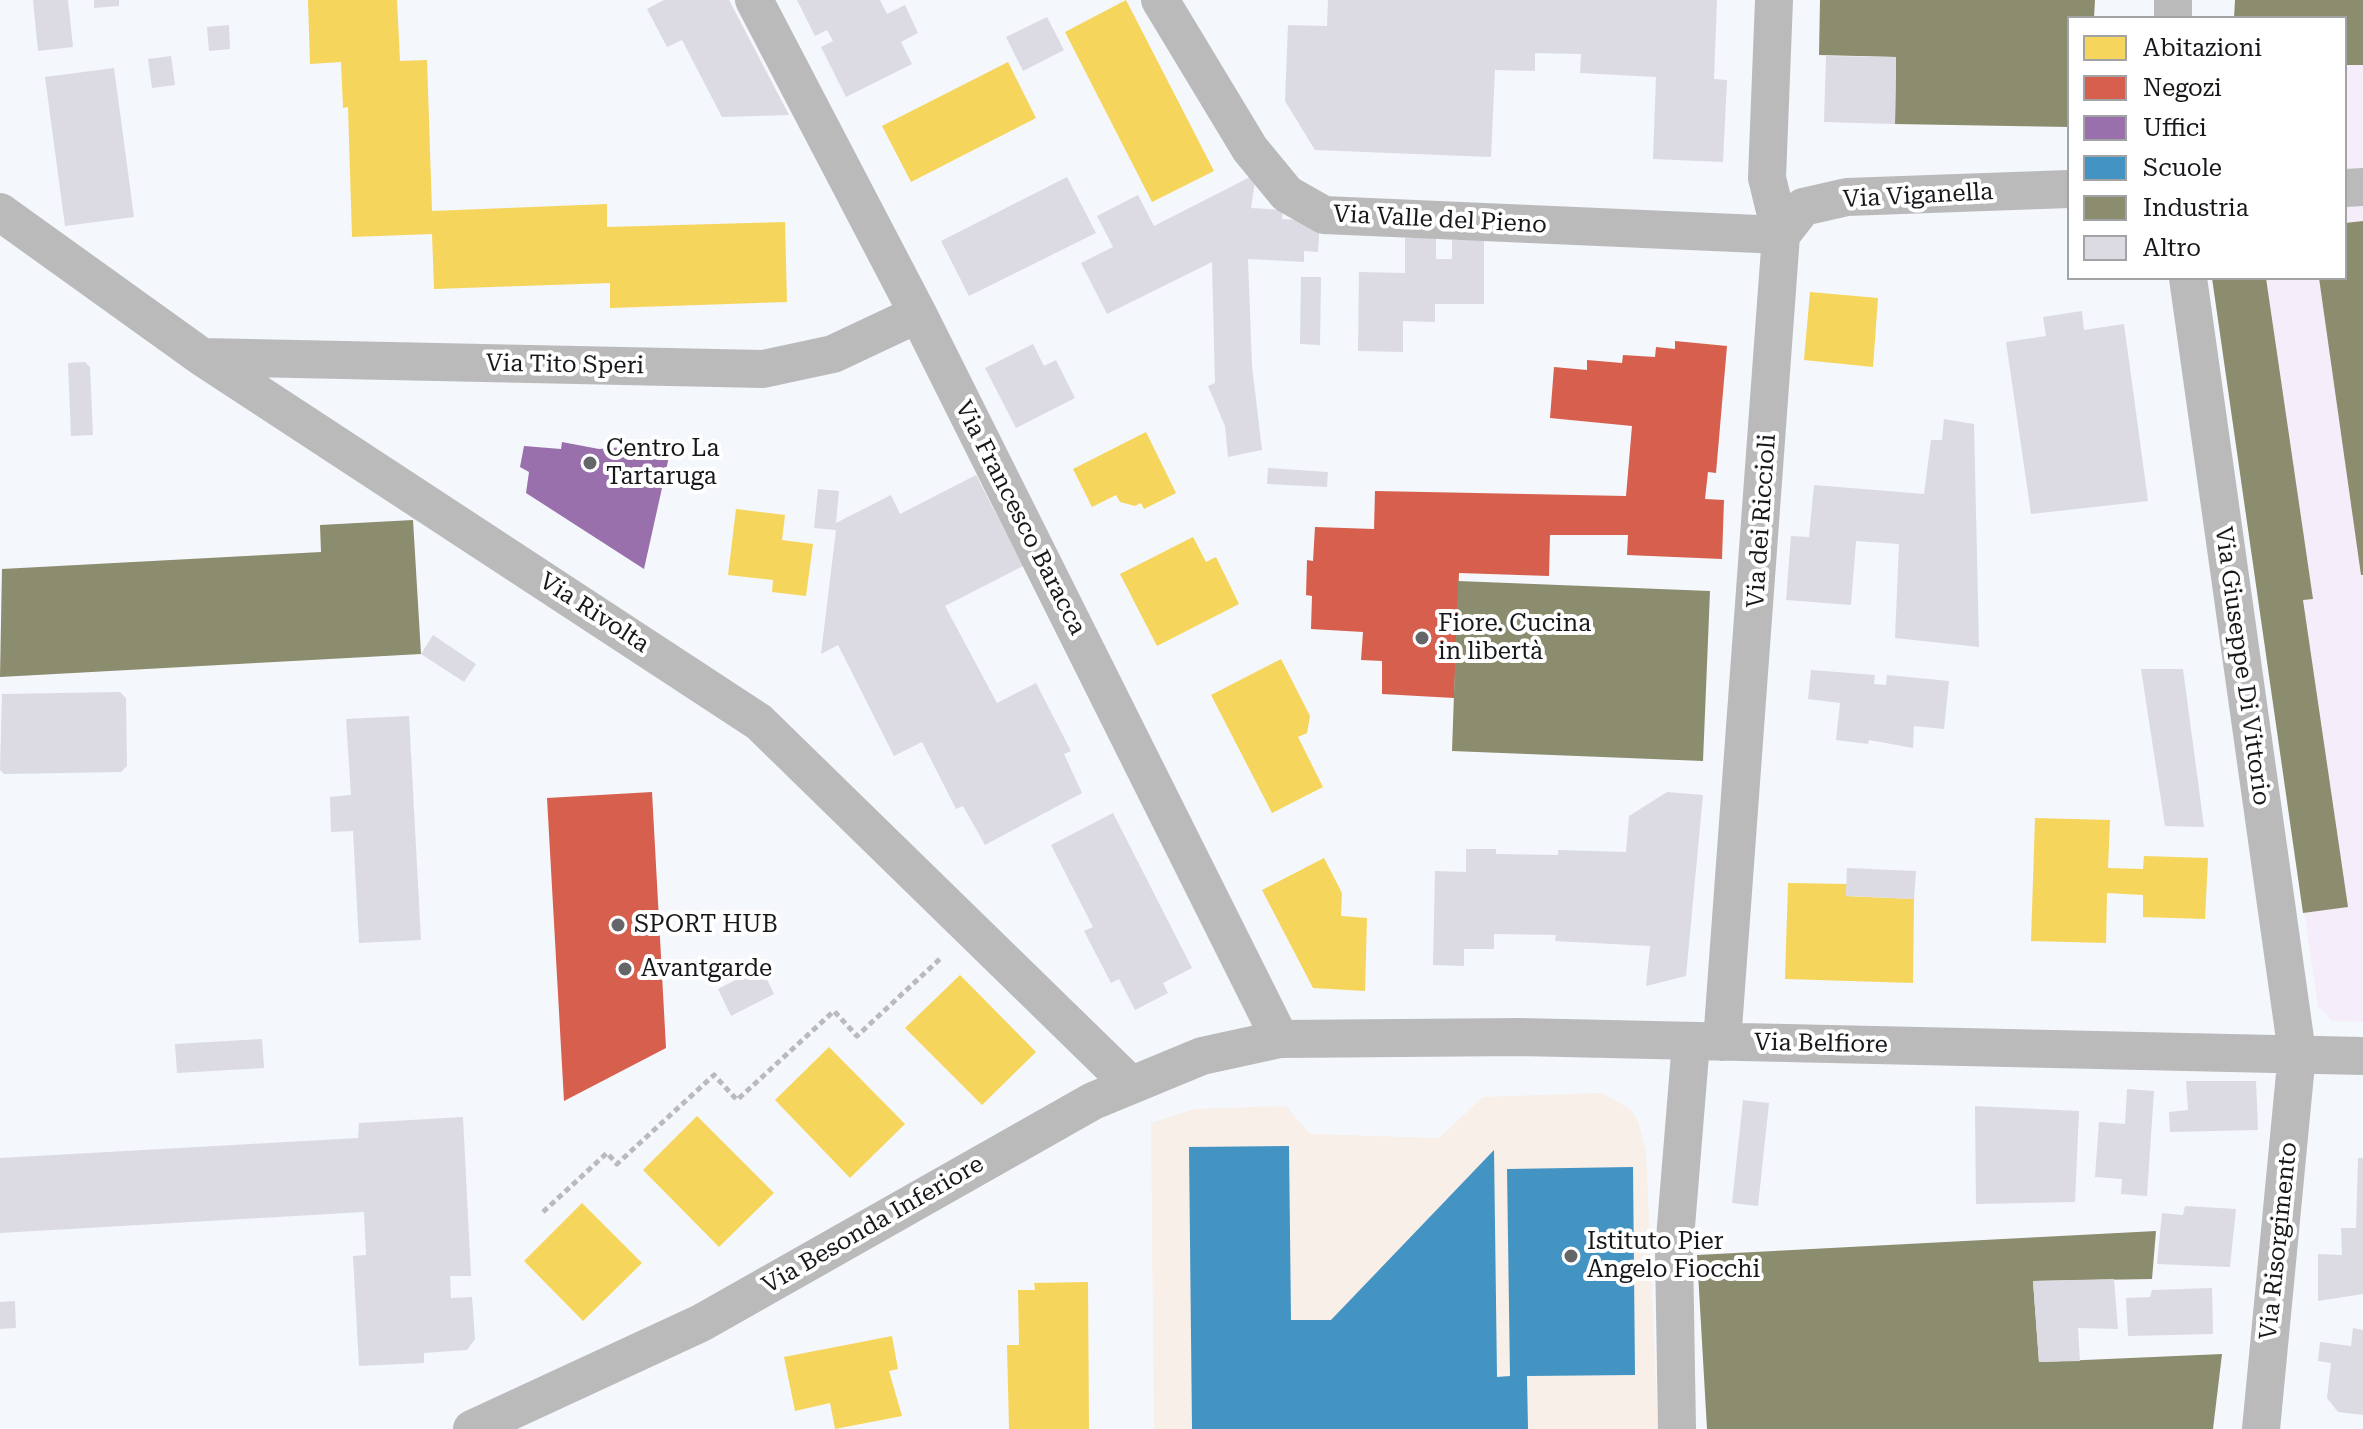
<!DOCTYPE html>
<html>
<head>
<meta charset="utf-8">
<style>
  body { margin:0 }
  #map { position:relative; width:2363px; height:1429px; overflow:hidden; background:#f4f7fc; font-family:"Roboto Serif",serif }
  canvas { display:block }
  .legend { position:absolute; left:2067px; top:16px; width:280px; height:264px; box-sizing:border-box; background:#fff; border:2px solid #a2a3a4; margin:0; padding:10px 14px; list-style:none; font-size:24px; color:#16181b }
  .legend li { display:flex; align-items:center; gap:16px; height:40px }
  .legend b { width:40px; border:2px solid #a2a3a4 }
</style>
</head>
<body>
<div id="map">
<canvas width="2363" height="1429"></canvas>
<ul class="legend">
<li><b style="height:22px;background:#f6d55c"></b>Abitazioni</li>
<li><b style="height:22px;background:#d6604d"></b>Negozi</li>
<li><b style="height:22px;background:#9970ab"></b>Uffici</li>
<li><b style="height:22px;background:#4393c3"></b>Scuole</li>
<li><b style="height:22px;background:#8c8c6e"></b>Industria</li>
<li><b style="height:22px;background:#dcdbe4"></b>Altro</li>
</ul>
</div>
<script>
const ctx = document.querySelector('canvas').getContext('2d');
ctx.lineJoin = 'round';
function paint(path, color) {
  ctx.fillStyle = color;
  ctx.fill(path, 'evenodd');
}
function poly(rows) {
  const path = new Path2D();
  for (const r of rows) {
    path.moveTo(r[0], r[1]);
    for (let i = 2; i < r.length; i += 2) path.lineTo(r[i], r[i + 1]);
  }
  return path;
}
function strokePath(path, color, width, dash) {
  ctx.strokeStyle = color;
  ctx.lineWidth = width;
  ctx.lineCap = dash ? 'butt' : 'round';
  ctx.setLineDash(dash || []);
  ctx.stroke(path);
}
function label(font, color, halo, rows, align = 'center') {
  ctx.font = font + ' "Roboto Serif",serif';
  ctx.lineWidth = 8;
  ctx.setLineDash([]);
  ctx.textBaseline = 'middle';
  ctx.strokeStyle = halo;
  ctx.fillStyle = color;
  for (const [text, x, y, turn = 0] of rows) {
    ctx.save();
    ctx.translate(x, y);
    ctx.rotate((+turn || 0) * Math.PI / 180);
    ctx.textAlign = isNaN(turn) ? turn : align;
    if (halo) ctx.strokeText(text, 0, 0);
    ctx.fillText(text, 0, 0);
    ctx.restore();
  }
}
paint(poly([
  [2235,0,2363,0,2363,172,2345,173,2345,18,2235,18],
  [2363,200,2363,1022,2332,1021,2318,1006,2212,278,2345,278,2345,201]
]), '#f5eefa');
paint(poly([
  [1602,1093,1630,1109,1638,1121,1646,1152,1658,1429,1154,1429,1151,1123,1194,1109,1286,1106,1310,1134,1439,1138,1483,1097]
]), '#f7efe8');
paint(poly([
  [308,0,397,0,400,61,427,60,432,211,607,204,607,227,785,222,787,302,610,308,610,283,434,289,432,234,352,237,348,107,343,108,341,62,310,64],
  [1126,0,1214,171,1152,202,1065,32],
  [1008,62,1036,118,911,182,882,126],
  [1810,292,1878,298,1873,367,1804,360],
  [1146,432,1176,493,1144,509,1141,503,1135,506,1120,502,1116,495,1092,507,1073,469],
  [736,509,785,515,782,540,813,544,806,596,772,592,773,580,728,575],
  [1193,537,1206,562,1216,557,1239,604,1157,646,1120,574],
  [1281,659,1310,716,1307,733,1298,737,1323,787,1272,813,1211,695],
  [2035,818,2110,820,2108,868,2143,869,2144,856,2208,858,2205,919,2143,917,2143,895,2107,893,2106,943,2031,941],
  [1324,858,1342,893,1341,916,1367,918,1365,991,1313,988,1262,890],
  [1788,883,1847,884,1846,896,1914,899,1913,983,1785,979],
  [960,975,1036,1052,982,1105,905,1028],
  [829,1047,905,1124,850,1178,775,1100],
  [697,1116,774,1193,719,1247,643,1170],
  [582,1203,642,1263,583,1321,524,1261],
  [1088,1282,1089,1429,1009,1429,1007,1345,1019,1345,1018,1290,1035,1290,1034,1283],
  [892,1336,898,1369,889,1371,902,1416,835,1429,830,1403,795,1411,784,1357]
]), '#f6d55c');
paint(poly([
  [1675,341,1727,346,1716,473,1708,472,1705,499,1724,500,1722,559,1627,555,1628,535,1550,535,1549,576,1459,573,1454,698,1382,694,1382,661,1361,660,1363,632,1311,629,1312,596,1306,595,1307,560,1313,561,1315,527,1374,529,1375,491,1626,496,1632,426,1550,418,1554,367,1587,370,1587,360,1622,363,1623,355,1655,357,1656,347,1675,349],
  [652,792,666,1048,564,1101,547,798]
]), '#d6604d');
paint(poly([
  [562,442,599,449,672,443,644,569,526,493,529,472,520,467,524,446,561,449]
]), '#9970ab');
paint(poly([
  [1289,1146,1291,1320,1331,1320,1494,1150,1497,1377,1510,1376,1507,1169,1633,1167,1635,1375,1527,1376,1528,1429,1192,1429,1189,1147]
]), '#4393c3');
paint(poly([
  [1820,0,2095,0,2094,18,2069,18,2069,127,1895,124,1896,57,1819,55],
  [2235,0,2363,0,2363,65,2345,65,2345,18,2234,18],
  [2363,221,2363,575,2361,575,2319,278,2345,278,2345,223],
  [2212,278,2266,278,2313,599,2303,600,2348,907,2303,913],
  [413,520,421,654,0,677,2,569,321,552,320,525],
  [1458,581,1710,591,1703,761,1452,751],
  [2156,1231,2152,1279,2033,1281,2039,1362,2222,1354,2213,1429,1707,1429,1697,1255]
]), '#8c8c6e');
paint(poly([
  [33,0,68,0,73,47,38,51],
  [94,0,119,0,119,6,94,8],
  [664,0,729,0,789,115,722,117,682,40,667,47,647,9],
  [797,0,880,0,887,14,905,5,918,33,901,42,912,64,846,97,821,47,833,41,827,30,815,36],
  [1328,0,1717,0,1714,79,1727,80,1723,162,1653,159,1656,77,1580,73,1581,54,1535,53,1535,71,1495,70,1491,157,1315,150,1285,101,1288,25,1327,26],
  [1047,17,1064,50,1023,71,1006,37],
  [229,25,230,49,209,51,207,27],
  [171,56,175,85,152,88,148,59],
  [1826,56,1896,57,1895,124,1824,122],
  [114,68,134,217,65,226,45,77],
  [1256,174,1251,208,1283,210,1282,219,1320,221,1318,252,1304,251,1304,262,1248,259,1252,366,1262,450,1228,457,1225,426,1208,386,1215,383,1212,262,1107,314,1081,263,1113,247,1097,216,1138,195,1154,226],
  [1067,177,1096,233,969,296,941,241],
  [1405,238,1436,238,1436,259,1452,259,1452,240,1484,240,1484,304,1435,304,1435,322,1403,321,1403,352,1358,351,1359,272,1405,273],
  [1301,277,1321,277,1320,345,1300,344],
  [2082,311,2084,330,2124,324,2148,501,2031,514,2006,342,2046,336,2043,317],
  [1033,344,1044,366,1056,360,1075,398,1016,428,985,368],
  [85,362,90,367,93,435,71,436,68,363],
  [1944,419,1974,424,1979,647,1895,638,1899,544,1856,541,1851,605,1786,600,1791,536,1809,537,1814,485,1924,494,1931,440,1942,440],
  [1268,468,1328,472,1327,487,1267,484],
  [976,475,1023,566,945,606,997,703,1036,683,1071,751,1064,754,1082,793,985,845,963,806,956,809,922,742,894,756,838,645,821,654,836,530,814,528,818,489,839,491,836,523,891,495,900,514],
  [433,635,476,664,464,682,421,654],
  [2141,669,2183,669,2204,827,2165,826],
  [1811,670,1875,675,1874,684,1886,685,1887,675,1949,681,1944,729,1914,726,1913,748,1869,740,1868,744,1836,740,1840,703,1808,699],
  [120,692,126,698,127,766,121,772,4,774,0,770,2,694],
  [409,716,421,940,359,943,353,831,331,832,330,797,351,795,346,719],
  [1667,792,1703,795,1686,976,1646,986,1650,946,1555,941,1556,935,1494,934,1494,949,1464,949,1464,966,1433,965,1435,871,1466,872,1466,849,1496,849,1496,854,1558,855,1558,850,1626,852,1629,816],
  [1113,813,1192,968,1163,983,1168,993,1135,1010,1119,979,1111,983,1084,931,1093,927,1051,845],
  [1847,868,1916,871,1914,899,1846,896],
  [761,967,774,994,731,1016,718,989],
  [262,1039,264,1068,177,1073,175,1044],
  [2186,1081,2256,1081,2258,1130,2170,1132,2169,1112,2188,1110],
  [2127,1089,2154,1091,2147,1196,2121,1194,2122,1179,2095,1177,2099,1122,2125,1124],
  [1743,1100,1769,1103,1758,1206,1732,1203],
  [1975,1106,2079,1111,2075,1202,1976,1204],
  [463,1117,471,1276,450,1276,451,1298,472,1297,475,1339,467,1350,424,1353,424,1363,359,1366,353,1256,366,1255,364,1212,0,1233,0,1158,358,1138,359,1123],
  [2358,1158,2363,1158,2363,1294,2318,1301,2318,1254,2342,1255,2341,1228,2356,1228],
  [2185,1206,2236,1209,2230,1267,2157,1264,2162,1213,2183,1215],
  [2114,1279,2118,1329,2078,1328,2080,1361,2039,1362,2033,1281],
  [2212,1288,2213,1334,2128,1336,2126,1298,2150,1297,2152,1290],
  [15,1301,16,1328,0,1329,0,1302],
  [2353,1328,2363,1330,2363,1415,2338,1412,2327,1398,2331,1363,2318,1361,2320,1342,2351,1346]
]), '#dcdbe4');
strokePath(poly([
  [543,1212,607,1153,617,1164,714,1075,737,1100,834,1011,857,1036,942,957]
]), '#b9babb', 5, [6, 4]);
strokePath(poly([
  [754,0,918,314,1280,1039],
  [1160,0,1250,149,1287,194,1324,215,1781,235],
  [2173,0,2173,18],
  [2345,188,2363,187],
  [0,212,202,357,759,722,1130,1084],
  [1781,235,1803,207,1847,197,2069,189],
  [2188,278,2297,1053,2261,1429],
  [203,357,763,369,833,354,918,314],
  [1722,1042,1781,235,1767,178,1774,0],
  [472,1429,701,1323,1093,1101,1202,1056,1280,1039,1520,1037,2363,1056],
  [1677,1429,1674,1251,1691,1042]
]), '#bbbabb', 38);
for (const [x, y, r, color] of [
  [590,463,8,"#64666a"],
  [1422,638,8,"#64666a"],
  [618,925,8,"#64666a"],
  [625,969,8,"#64666a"],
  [1571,1256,8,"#64666a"]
]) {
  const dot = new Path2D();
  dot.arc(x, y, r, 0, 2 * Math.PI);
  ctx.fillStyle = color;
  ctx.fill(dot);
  strokePath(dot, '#fff', 3);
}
label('24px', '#16181b', '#fff', [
  ["Via Viganella",1918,196,-3],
  ["Via Valle del Pieno",1440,220,3],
  ["Via Tito Speri",565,365,1],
  ["Via Francesco Baracca",1020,518,63],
  ["Via dei Riccioli",1762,521,-86],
  ["Via Rivolta",594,613,33],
  ["Via Giuseppe Di Vittorio",2242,666,82],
  ["Via Belfiore",1821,1044,1],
  ["Via Besonda Inferiore",873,1225,-30],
  ["Via Risorgimento",2279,1241,-84]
]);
label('24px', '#16181b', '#fff', [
  ["Centro La",606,449],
  ["Tartaruga",606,477],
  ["Fiore. Cucina",1438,624],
  ["in libertà",1438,652],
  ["SPORT HUB",634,925],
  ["Avantgarde",641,969],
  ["Istituto Pier",1587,1242],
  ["Angelo Fiocchi",1587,1270]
], 'left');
</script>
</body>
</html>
